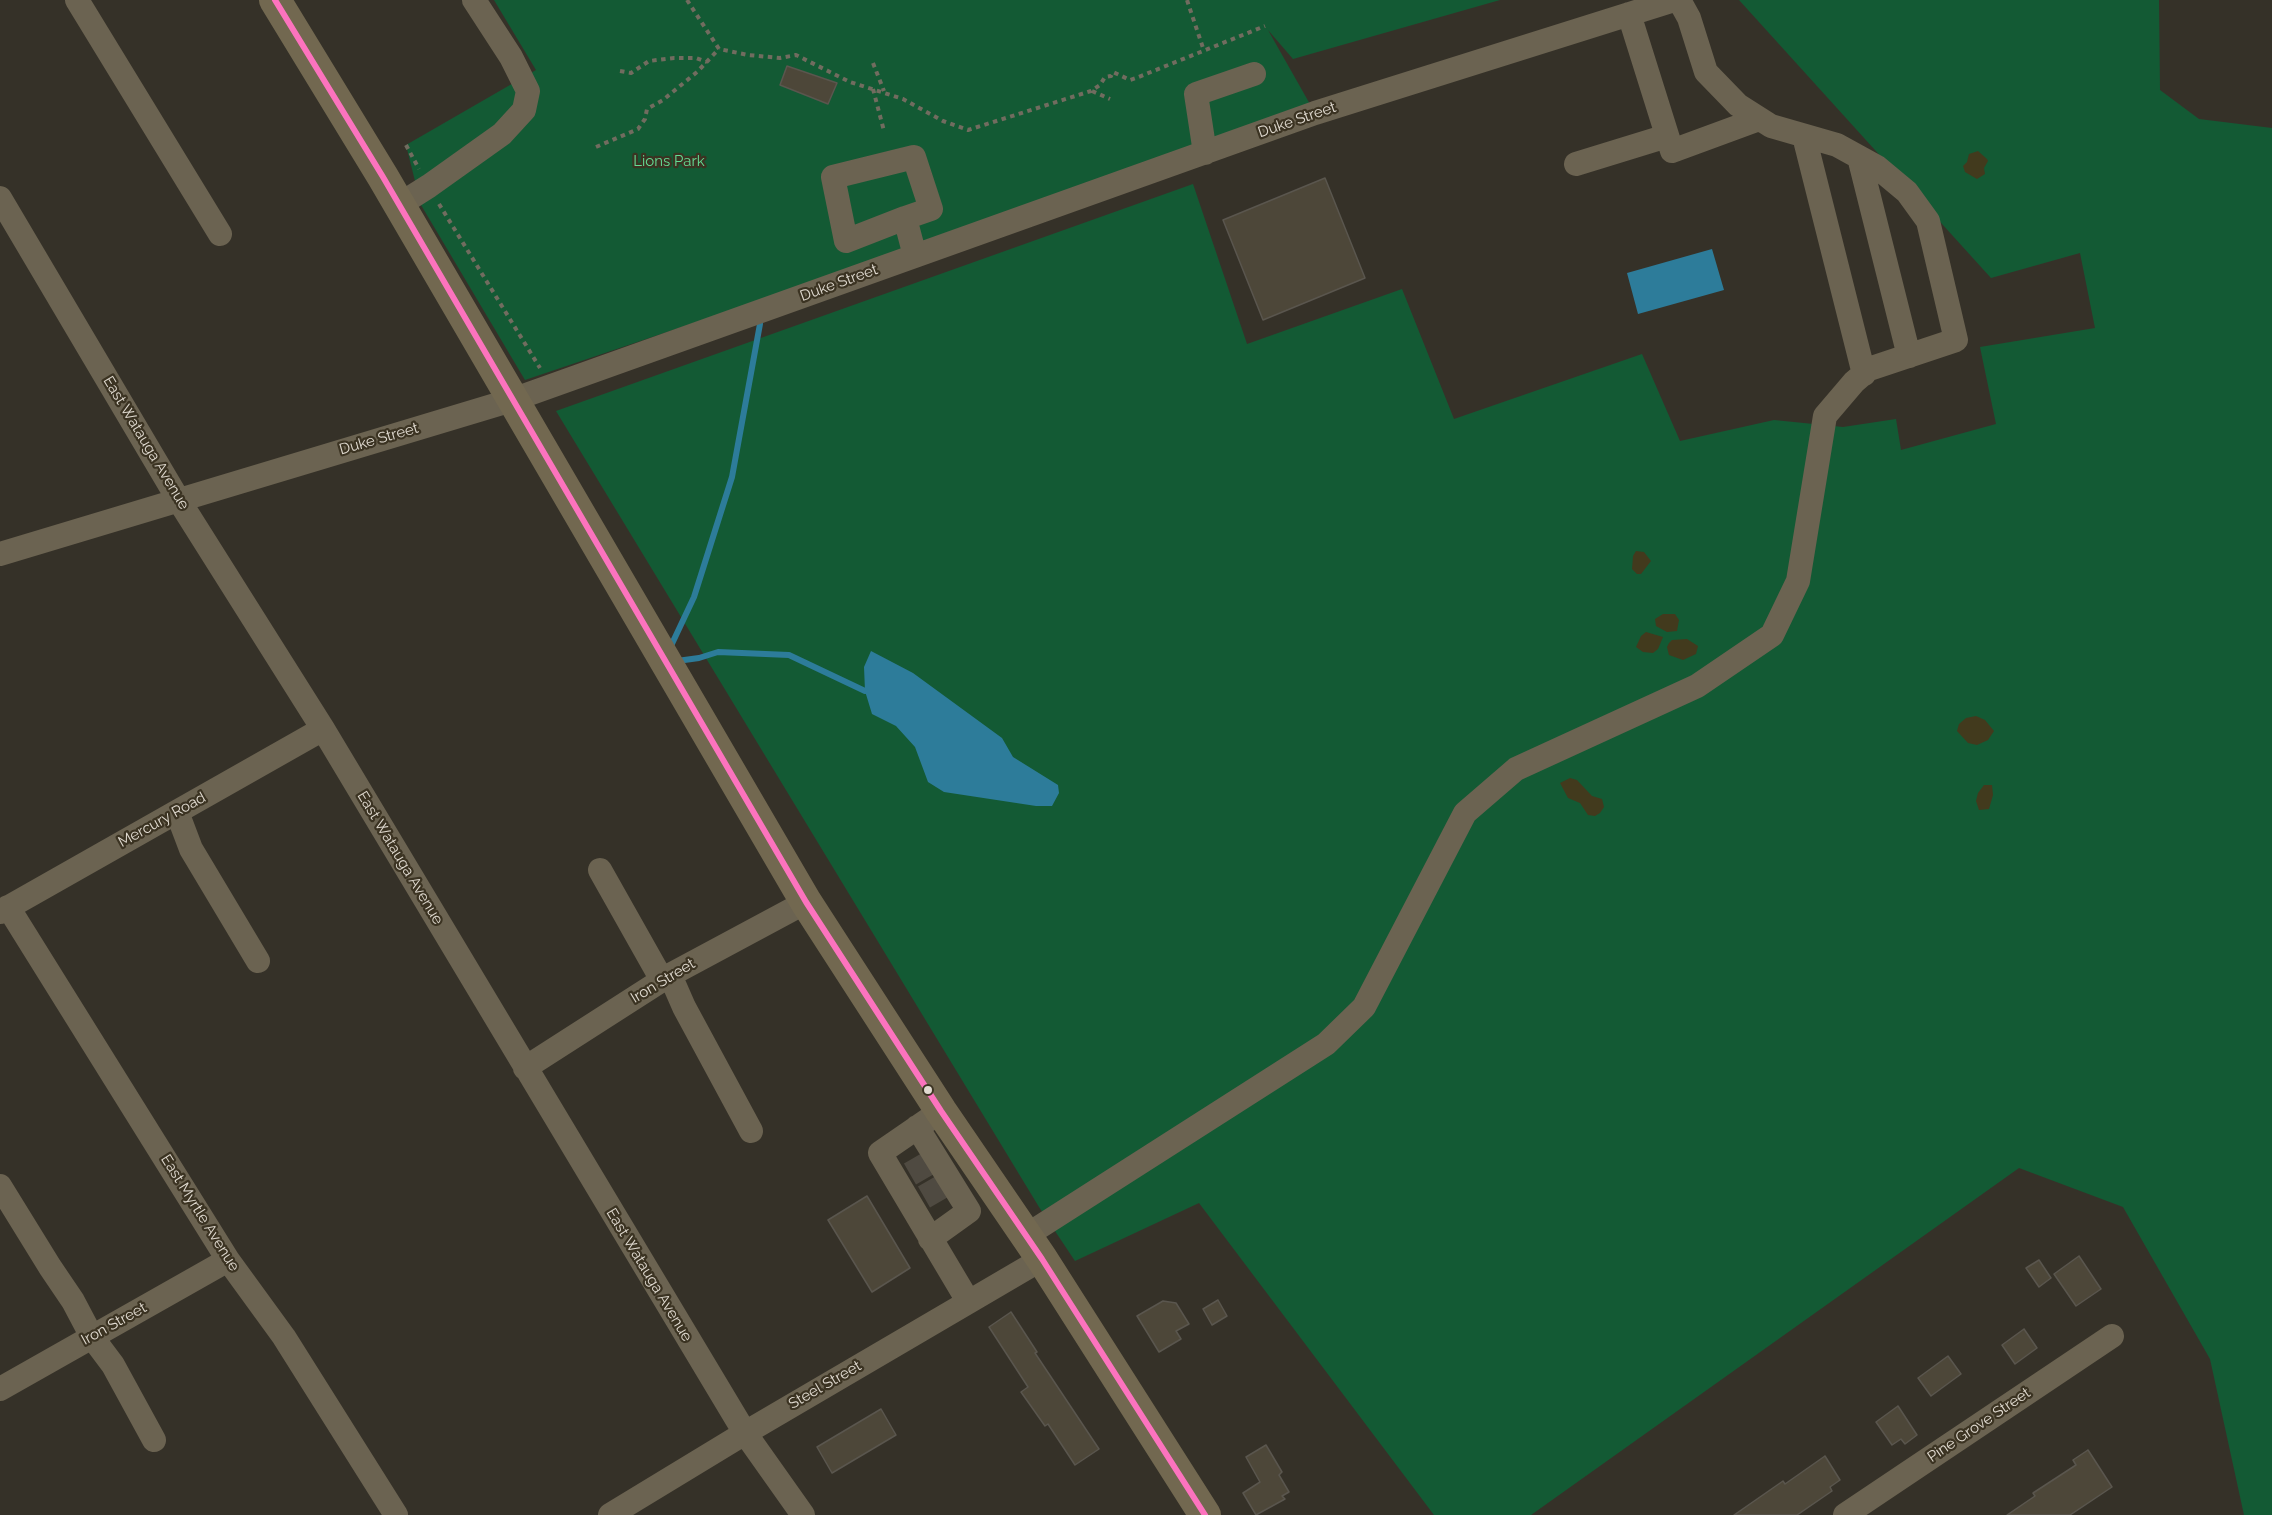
<!DOCTYPE html>
<html>
<head>
<meta charset="utf-8">
<style>
  body { margin:0 }
  canvas { display:block; background:#353128 }
</style>
</head>
<body>
<canvas width="2272" height="1515"></canvas>
<script>
const ctx = document.querySelector('canvas').getContext('2d');
ctx.lineJoin = 'round';
function paint(path, color) {
  ctx.fillStyle = color;
  ctx.fill(path, 'evenodd');
}
function poly(rows) {
  const path = new Path2D();
  for (const r of rows) {
    path.moveTo(r[0], r[1]);
    for (let i = 2; i < r.length; i += 2) path.lineTo(r[i], r[i + 1]);
  }
  return path;
}
function strokePath(path, color, width, dash) {
  ctx.strokeStyle = color;
  ctx.lineWidth = width;
  ctx.lineCap = dash ? 'butt' : 'round';
  ctx.setLineDash(dash || []);
  ctx.stroke(path);
}
function label(font, color, halo, rows, align = 'center') {
  ctx.font = font + ' Raleway,sans-serif';
  ctx.lineWidth = 4.5;
  ctx.setLineDash([]);
  ctx.textBaseline = 'middle';
  ctx.strokeStyle = halo;
  ctx.fillStyle = color;
  for (const [text, x, y, turn = 0] of rows) {
    ctx.save();
    ctx.translate(x, y);
    ctx.rotate((+turn || 0) * Math.PI / 180);
    ctx.textAlign = isNaN(turn) ? turn : align;
    if (halo) ctx.strokeText(text, 0, 0);
    ctx.fillText(text, 0, 0);
    ctx.restore();
  }
}
paint(poly([
  [494,0,1500,0,1293,59,1268,30,1315,113,525,380,421,205,406,145,536,70],
  [1739,0,2159,0,2160,90,2199,119,2272,128,2272,1515,2244,1515,2210,1359,2123,1207,2019,1168,1531,1515,1434,1515,1199,1203,1075,1261,1039,1207,556,411,1193,184,1247,344,1402,289,1454,419,1642,354,1680,441,1774,420,1843,427,1896,419,1901,450,1996,424,1980,347,2095,328,2080,253,1991,278]
]), '#135a34');
paint(poly([
  [1978,151,1987,159,1988,161,1984,168,1985,174,1977,179,1965,172,1963,166,1967,162,1969,154],
  [1636,551,1644,552,1651,561,1641,574,1637,574,1632,569,1633,556],
  [1663,614,1675,614,1679,620,1677,631,1667,632,1656,626,1655,619],
  [1646,632,1663,637,1658,649,1653,653,1643,652,1636,647,1641,636],
  [1687,639,1698,646,1696,654,1683,660,1669,655,1667,647,1669,643,1672,640],
  [1976,716,1985,720,1994,731,1988,740,1977,745,1968,743,1957,731,1959,724,1966,718],
  [1570,778,1577,780,1592,796,1602,799,1604,807,1600,813,1595,816,1588,815,1580,803,1568,798,1560,783],
  [1984,785,1992,785,1993,795,1989,809,1979,810,1976,801,1978,793]
]), '#423a1d');
paint(poly([
  [1712,249,1724,290,1638,314,1627,273],
  [871,651,913,673,1002,738,1013,757,1058,785,1059,793,1052,806,1036,806,944,792,928,782,915,747,896,726,872,714,865,691,864,667]
]), '#2d7c9a');
strokePath(poly([
  [670,648,694,597,732,477,760,324],
  [677,661,699,658,718,652,789,655,865,691]
]), '#2d7c9a', 6);
const building = poly([
  [787,66,837,83,828,104,780,85,787,66],
  [1325,178,1365,278,1263,320,1223,220,1325,178],
  [867,1196,910,1268,872,1292,828,1220,867,1196],
  [2079,1256,2101,1289,2076,1306,2054,1274,2079,1256],
  [2039,1260,2051,1278,2039,1287,2026,1268,2039,1260],
  [1218,1300,1227,1316,1212,1325,1203,1309,1218,1300],
  [1163,1301,1176,1303,1189,1324,1176,1331,1181,1339,1159,1352,1137,1316,1163,1301],
  [1011,1312,1037,1352,1035,1353,1099,1449,1075,1465,1048,1424,1045,1426,1021,1392,1028,1387,989,1327,1011,1312],
  [2024,1329,2037,1348,2015,1364,2002,1345,2024,1329],
  [1948,1356,1961,1374,1931,1396,1918,1378,1948,1356],
  [1898,1406,1917,1435,1905,1444,1901,1439,1892,1445,1876,1422,1898,1406],
  [881,1409,896,1435,832,1473,817,1447,881,1409],
  [1266,1445,1282,1472,1279,1475,1289,1492,1282,1496,1285,1499,1256,1515,1243,1493,1260,1482,1246,1457,1266,1445],
  [2088,1450,2112,1487,2070,1515,2007,1515,2035,1496,2033,1493,2076,1465,2073,1460,2088,1450],
  [1825,1456,1840,1480,1830,1487,1832,1491,1797,1515,1734,1515,1783,1481,1785,1484,1825,1456]
]);
paint(building, '#4d4739');
strokePath(building, '#5a564e', 1.5);
strokePath(poly([
  [910,1174,929,1163],
  [924,1197,943,1186]
]), '#4f4a41', 24, [24, 12]);
strokePath(poly([
  [687,0,719,49,748,55,780,58,796,55,850,82,903,99,943,121,968,130,1091,91,1100,85,1105,77,1111,76,1113,72,1130,80,1136,78,1265,26],
  [1187,0,1204,51],
  [873,63,884,91],
  [620,71,631,73,649,61,674,58,696,58,707,62],
  [873,89,884,131],
  [1092,91,1110,99],
  [406,145,419,169],
  [596,147,638,129,645,119,647,109,663,100,697,72,719,49],
  [439,204,540,368]
]), '#716c5f', 4, [4.5, 4.5]);
strokePath(poly([
  [77,0,220,234],
  [1629,14,1672,151,1759,119],
  [1804,136,1864,374],
  [1205,153,1196,94,1254,74],
  [1859,157,1909,356],
  [1576,164,1667,136],
  [0,198,178,499,323,729,745,1433,803,1515],
  [399,205,429,186,502,134,524,110,528,91,511,57,474,0],
  [905,218,846,241,833,177,914,157,931,209,905,218,915,256],
  [0,554,512,400,1315,113,1674,0],
  [177,812,191,849,258,961],
  [600,870,662,980],
  [8,907,228,1260,284,1337,396,1515],
  [0,912,323,729],
  [670,975,684,1007,751,1131],
  [525,1068,670,975,806,902],
  [941,1111,880,1153,968,1301],
  [917,1127,969,1211,930,1239],
  [0,1186,50,1267,73,1301,92,1337,113,1365,154,1440],
  [1027,1235,1326,1044,1364,1007,1465,813,1516,769,1697,686,1772,635,1798,581,1825,416,1854,382,1869,369,1956,340,1928,221,1907,192,1877,167,1837,145,1771,126,1738,105,1706,72,1689,18,1679,0],
  [0,1389,228,1260],
  [610,1515,745,1433,1042,1259],
  [1845,1515,2112,1336]
]), '#6b6351', 24);
strokePath(poly([
  [275,0,383,177,806,902,941,1111,1042,1259,1205,1515]
]), '#726850', 32);
strokePath(poly([
  [275,0,383,177,806,902,941,1111,1042,1259,1205,1515]
]), '#fc73be', 6);
for (const [x, y, r, color] of [
  [928,1090,5,"#e1dbd1"]
]) {
  const dot = new Path2D();
  dot.arc(x, y, r, 0, 2 * Math.PI);
  ctx.fillStyle = color;
  ctx.fill(dot);
  strokePath(dot, '#3b3322', 2);
}
label('15px', '#e1dbd1', '#3b3322', [
  ["Duke Street",1297,120,-19],
  ["Duke Street",839,283,-20],
  ["Duke Street",379,439,-16],
  ["East Watauga Avenue",146,443,59],
  ["Mercury Road",162,820,-29],
  ["East Watauga Avenue",400,858,59],
  ["Iron Street",663,981,-31],
  ["East Myrtle Avenue",200,1213,58],
  ["East Watauga Avenue",649,1275,59],
  ["Iron Street",114,1324,-29],
  ["Steel Street",825,1385,-30],
  ["Pine Grove Street",1979,1425,-34]
]);
label('15px', '#64dc94', '#3b3322', [
  ["Lions Park",669,161]
]);
</script>
</body>
</html>
